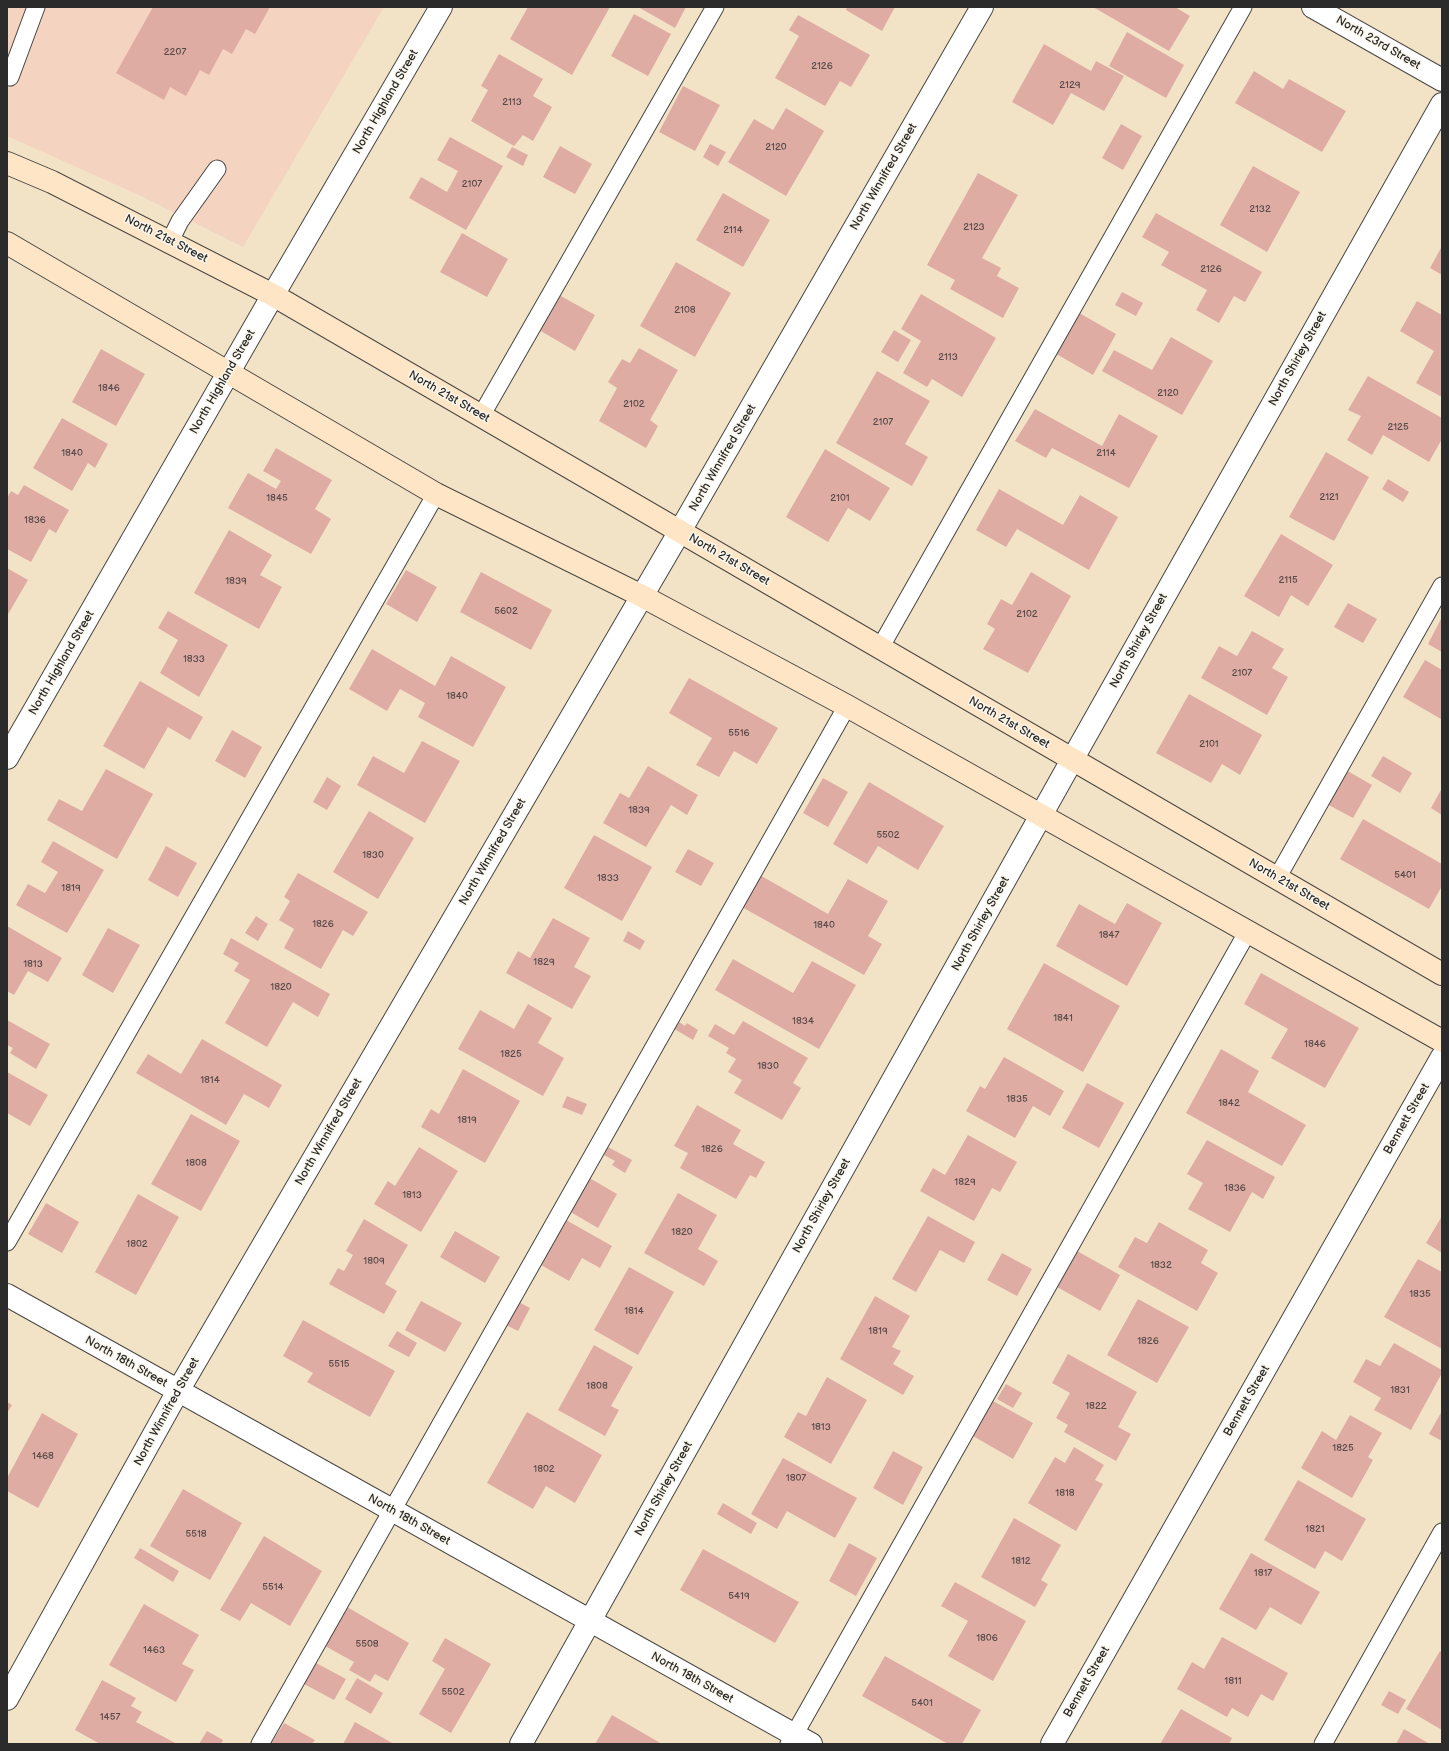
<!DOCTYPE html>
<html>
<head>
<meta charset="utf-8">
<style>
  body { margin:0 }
  #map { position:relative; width:1449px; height:1751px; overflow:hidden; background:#f2e3c7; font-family:"Balsamiq Sans",sans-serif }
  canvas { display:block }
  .frame { position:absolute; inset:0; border:8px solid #2b2b2b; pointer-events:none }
</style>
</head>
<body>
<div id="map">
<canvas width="1449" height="1751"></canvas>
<div class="frame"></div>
</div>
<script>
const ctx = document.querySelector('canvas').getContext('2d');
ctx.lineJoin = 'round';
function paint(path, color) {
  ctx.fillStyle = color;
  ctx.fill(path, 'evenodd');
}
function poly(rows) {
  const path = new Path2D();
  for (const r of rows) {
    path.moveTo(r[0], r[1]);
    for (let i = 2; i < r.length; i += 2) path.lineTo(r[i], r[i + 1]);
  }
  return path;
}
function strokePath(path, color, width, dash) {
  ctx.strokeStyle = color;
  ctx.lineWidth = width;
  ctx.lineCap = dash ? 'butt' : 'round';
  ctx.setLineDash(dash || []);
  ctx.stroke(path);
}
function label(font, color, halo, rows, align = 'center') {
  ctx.font = font + ' "Balsamiq Sans",sans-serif';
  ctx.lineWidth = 3;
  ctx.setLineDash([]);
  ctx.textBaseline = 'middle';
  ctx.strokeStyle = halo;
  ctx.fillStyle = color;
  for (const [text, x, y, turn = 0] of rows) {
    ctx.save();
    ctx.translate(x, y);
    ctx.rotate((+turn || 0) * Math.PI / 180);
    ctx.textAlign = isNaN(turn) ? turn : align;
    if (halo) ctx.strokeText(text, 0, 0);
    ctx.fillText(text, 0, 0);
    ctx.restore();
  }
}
paint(poly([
  [7,7,384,7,243,247,141,196,7,136]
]), '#f5d3c1');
paint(poly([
  [153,7,270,7,255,34,246,29,232,54,223,49,209,75,200,70,186,96,170,87,164,100,116,73],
  [528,7,610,7,572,75,510,39],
  [638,7,686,7,675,28],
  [847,7,895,7,882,31,846,10],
  [1093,7,1175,7,1190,16,1169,51],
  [634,14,671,34,648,76,611,56],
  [798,15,870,55,851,87,840,81,825,106,775,78,799,36,789,30],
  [1127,32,1184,65,1166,98,1109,66],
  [1044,44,1091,71,1096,61,1124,76,1104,111,1071,93,1053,125,1012,102],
  [499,54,543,79,533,96,552,107,533,141,523,135,514,146,471,121,488,90,481,86],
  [1254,71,1283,89,1289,79,1346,111,1322,152,1235,103],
  [683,86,720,105,695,151,659,132],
  [786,108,824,131,786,196,728,162,754,119,773,130],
  [1121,124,1142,136,1123,170,1102,158],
  [450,137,503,166,466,230,409,198,421,177,447,192,458,171,437,160],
  [710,144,726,152,718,166,703,157],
  [560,146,592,164,575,194,543,177],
  [512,147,528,155,523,166,506,157],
  [1253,166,1300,192,1267,252,1220,225],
  [978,173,1018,195,982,258,1001,268,997,276,1019,288,1003,318,950,289,955,280,927,265],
  [723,193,770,220,743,267,696,240],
  [1156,213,1262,272,1245,302,1234,296,1219,323,1196,310,1207,290,1161,265,1169,252,1142,237],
  [462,233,508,259,487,297,440,272],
  [1442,246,1442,275,1430,268],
  [676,262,731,293,695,357,640,326],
  [1122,292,1143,303,1136,316,1115,305],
  [921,294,996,338,962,397,932,379,927,387,903,373,921,341,901,329],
  [559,295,595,315,575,351,539,330],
  [1417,301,1442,315,1442,397,1416,383,1434,351,1400,331],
  [1074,310,1116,334,1093,375,1051,351],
  [894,330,911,340,898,362,881,352],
  [1171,337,1213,361,1182,415,1102,371,1114,350,1152,370],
  [639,348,678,370,650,420,658,426,646,448,599,421,617,388,608,382,622,359,630,363],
  [101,349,145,374,116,426,72,402],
  [877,371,930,401,905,444,928,457,912,486,836,443],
  [1368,376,1442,418,1442,439,1429,462,1383,435,1372,455,1347,440,1361,416,1348,410],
  [1035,409,1102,446,1119,414,1158,436,1129,488,1052,448,1046,458,1015,441],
  [62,418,108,444,95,468,88,463,72,491,33,468],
  [276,448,332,480,315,509,331,519,311,554,228,508,248,473,276,489,281,481,263,471],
  [825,449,890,488,870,521,848,508,828,542,786,517],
  [1326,452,1369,477,1334,541,1289,517],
  [1388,479,1409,492,1403,502,1382,489],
  [24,485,69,510,56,533,49,529,31,562,7,549,7,498,11,491,18,495],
  [999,489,1063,525,1080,495,1118,517,1089,570,1017,529,1006,547,976,530],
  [229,530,272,555,260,575,282,587,259,629,194,593],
  [1281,534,1333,565,1308,606,1291,595,1279,617,1244,596],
  [7,568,28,580,7,616],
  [406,570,437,587,417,622,386,604],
  [481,572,552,610,531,650,460,612],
  [1031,572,1071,596,1028,673,983,649,995,629,987,624,1001,599,1012,605],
  [1348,603,1377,619,1363,643,1334,627],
  [168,611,228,645,199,697,160,673,178,640,158,628],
  [1442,617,1442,652,1428,644],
  [1252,631,1284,649,1272,668,1288,677,1267,715,1201,678,1219,646,1237,656],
  [372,649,435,686,451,656,506,687,473,747,418,717,425,703,400,689,387,711,349,689],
  [1425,660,1442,670,1441,719,1403,697],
  [689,678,778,728,757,764,734,751,719,777,696,765,712,738,669,713],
  [140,681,203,717,190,740,168,727,144,769,103,746],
  [1189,694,1262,735,1240,775,1222,764,1211,783,1156,753],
  [232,730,262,747,245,778,215,761],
  [422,741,460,761,425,823,357,785,373,756,404,773],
  [1383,756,1412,773,1400,793,1371,776],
  [648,766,698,795,687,815,671,805,646,847,603,823,620,793,629,798],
  [106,769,153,794,117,859,47,820,59,799,82,811],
  [1344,769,1372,785,1353,818,1325,803],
  [327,777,341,786,327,810,313,802],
  [823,778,848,792,828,827,803,813],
  [869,782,944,826,918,870,878,846,867,864,833,844],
  [1442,788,1442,815,1431,808],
  [369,811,414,838,378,899,333,872],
  [1363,819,1442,864,1442,886,1429,909,1340,859],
  [594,835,652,867,622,921,564,888],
  [53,841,104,870,67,933,16,905,28,884,45,893,58,872,41,862],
  [166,846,197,863,178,897,148,880],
  [688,849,714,863,701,886,675,872],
  [298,873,368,912,353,936,343,930,321,969,284,948,294,929,279,920,290,901,284,897],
  [758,874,828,914,848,879,888,901,868,936,882,944,864,975,740,906],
  [1127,903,1162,923,1127,986,1056,946,1079,904,1115,924],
  [256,916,268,924,258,941,245,933],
  [553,918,590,938,574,967,591,976,572,1009,506,973,518,951,530,958],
  [7,926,62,958,48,982,28,971,14,995,7,991],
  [108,928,140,945,113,993,82,975],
  [628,931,645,941,640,950,623,941],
  [231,938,330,994,318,1017,293,1002,267,1047,225,1023,250,980,234,971,239,963,223,954],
  [733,959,793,993,812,961,856,985,819,1049,715,990],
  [1044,963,1120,1006,1083,1072,1007,1029],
  [1261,973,1359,1028,1325,1088,1271,1058,1288,1029,1244,1004],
  [528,1004,552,1018,538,1043,564,1058,543,1096,458,1049,480,1010,514,1029],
  [7,1020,50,1044,36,1069,10,1053,13,1048,7,1045],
  [676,1020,685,1026,687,1023,698,1030,693,1040,671,1027],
  [743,1021,808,1058,793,1083,801,1088,782,1120,734,1093,742,1080,728,1072,736,1059,726,1053,729,1048,708,1036,715,1024,734,1035],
  [202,1039,282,1085,269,1108,244,1094,226,1125,136,1073,148,1054,181,1074],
  [1221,1049,1259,1071,1248,1092,1306,1125,1282,1166,1186,1113],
  [1004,1057,1064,1091,1050,1116,1033,1106,1015,1138,966,1111,980,1086,985,1089],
  [463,1069,520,1101,485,1163,421,1127,431,1109,439,1114],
  [7,1072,48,1095,30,1126,7,1113],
  [1087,1083,1124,1103,1099,1148,1062,1128],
  [567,1096,587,1104,582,1115,562,1107],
  [697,1105,741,1130,733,1144,765,1162,756,1178,750,1175,736,1199,680,1168,688,1153,674,1146],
  [191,1114,240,1141,201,1211,151,1184],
  [968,1135,1017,1162,1000,1192,992,1188,974,1221,920,1191,933,1168,945,1175],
  [1207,1140,1275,1177,1263,1199,1252,1192,1230,1232,1188,1209,1203,1183,1187,1174],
  [419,1147,458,1171,421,1232,374,1204,388,1181,395,1186],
  [608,1147,632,1160,625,1173,612,1165,615,1161,604,1155],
  [586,1176,617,1194,598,1228,567,1210],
  [678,1193,717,1215,698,1249,718,1261,704,1286,644,1253],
  [138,1194,179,1217,136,1295,95,1272],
  [46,1203,79,1222,62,1253,28,1234],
  [559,1216,612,1246,600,1268,582,1258,569,1281,534,1261],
  [928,1216,975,1242,964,1263,940,1250,916,1292,892,1279],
  [1442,1216,1442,1253,1426,1243],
  [364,1219,408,1245,385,1284,397,1291,384,1314,329,1284,338,1268,344,1271,353,1255,346,1251],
  [1159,1222,1208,1250,1201,1263,1218,1273,1197,1311,1118,1267,1135,1237,1147,1243],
  [455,1231,500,1257,485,1283,440,1257],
  [1077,1251,1120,1275,1100,1311,1057,1287],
  [1002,1253,1032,1269,1017,1296,987,1280],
  [1418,1259,1442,1272,1442,1349,1384,1317],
  [629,1267,674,1292,638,1355,594,1330],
  [875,1296,910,1316,892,1347,901,1351,893,1364,914,1376,903,1395,840,1359],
  [1138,1299,1189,1327,1157,1383,1107,1355],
  [421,1301,462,1323,445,1352,405,1330],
  [517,1301,530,1308,518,1331,504,1324],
  [303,1320,395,1371,370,1417,307,1382,313,1373,283,1356],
  [397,1331,417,1343,409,1357,388,1346],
  [1394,1343,1442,1370,1442,1373,1411,1430,1374,1410,1381,1398,1353,1382,1366,1359,1380,1366],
  [594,1345,633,1367,611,1406,619,1410,605,1436,558,1410],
  [1068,1354,1137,1392,1118,1427,1131,1434,1116,1461,1064,1432,1068,1425,1056,1418,1070,1393,1052,1383],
  [827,1377,867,1400,831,1464,784,1437,798,1412,806,1416],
  [1006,1384,1022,1393,1013,1408,997,1399],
  [993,1401,1033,1423,1013,1459,973,1436],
  [7,1402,12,1405,7,1413],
  [1442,1411,1442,1441,1429,1434],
  [527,1412,602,1455,575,1503,546,1486,533,1509,487,1483],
  [42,1413,78,1434,38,1508,7,1491,7,1478],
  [1350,1415,1382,1433,1368,1457,1373,1460,1352,1498,1301,1468,1322,1431,1336,1440],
  [1074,1447,1104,1465,1095,1480,1103,1484,1076,1531,1028,1503,1055,1457,1065,1463],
  [893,1451,923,1467,903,1505,873,1488],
  [783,1458,857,1498,835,1538,787,1511,777,1529,751,1514],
  [1298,1480,1366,1519,1342,1561,1325,1551,1315,1569,1264,1540],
  [183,1489,242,1523,210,1580,150,1546],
  [723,1503,757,1523,751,1534,717,1514],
  [1014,1518,1061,1545,1041,1580,1048,1584,1035,1607,981,1577],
  [264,1536,322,1571,290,1626,251,1603,240,1621,220,1610],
  [849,1543,877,1558,856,1596,829,1581],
  [140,1548,179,1571,173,1582,134,1558],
  [703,1549,799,1602,775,1643,680,1590],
  [1251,1553,1320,1592,1301,1625,1270,1607,1256,1630,1219,1609],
  [955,1582,1026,1621,993,1681,948,1656,968,1621,941,1606],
  [144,1604,199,1635,182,1664,194,1670,176,1702,109,1665],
  [347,1607,409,1643,388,1681,375,1674,370,1682,349,1670,354,1662,325,1646],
  [1222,1637,1288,1673,1273,1701,1261,1694,1248,1717,1232,1708,1227,1717,1177,1689,1192,1662,1204,1669],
  [445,1638,491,1664,451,1733,419,1714,445,1669,432,1661],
  [1440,1651,1442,1653,1442,1730,1406,1709],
  [885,1656,981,1710,962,1744,948,1744,862,1696],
  [316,1663,346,1679,334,1700,304,1684],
  [357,1678,383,1693,371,1714,345,1699],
  [102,1680,136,1698,131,1706,142,1712,136,1722,177,1744,100,1744,75,1730],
  [1389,1691,1406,1700,1398,1714,1381,1705],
  [1181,1709,1232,1738,1229,1744,1160,1744],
  [612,1715,662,1744,595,1744],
  [355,1722,394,1744,343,1744],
  [284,1723,315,1740,312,1744,271,1744],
  [1404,1729,1430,1744,1396,1744],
  [207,1731,223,1740,221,1744,199,1744]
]), '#dfaca4');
const service = poly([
  [10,77,36,7],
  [170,241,180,221,217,169],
  [481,416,715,7],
  [880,648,1243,7],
  [1277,878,1442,586],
  [7,1242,436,494],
  [260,1744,847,706],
  [789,1744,1248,931],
  [1323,1744,1442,1532]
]);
const minor = poly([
  [1313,7,1442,80],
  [7,758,273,295,441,7],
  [7,1295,811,1744],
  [7,1699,178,1391,680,531,982,7],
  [521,1744,1072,760,1442,104],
  [1052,1744,1442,1057]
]);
const secondary = poly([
  [7,163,52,182,273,295,1442,974],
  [7,243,436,494,642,596,847,706,1442,1041]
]);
strokePath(service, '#494742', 19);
strokePath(minor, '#494742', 24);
strokePath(secondary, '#494742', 24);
strokePath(service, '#fff', 17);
strokePath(minor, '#fff', 22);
strokePath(secondary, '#fde5c5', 22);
label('10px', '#584b49', null, [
  ["2207",175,52],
  ["2126",822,66],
  ["2129",1070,85],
  ["2113",512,102],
  ["2120",776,147],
  ["2107",472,184],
  ["2132",1260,209],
  ["2123",974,227],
  ["2114",733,230],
  ["2126",1211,269],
  ["2108",685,310],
  ["2113",948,357],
  ["1846",109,388],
  ["2120",1168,393],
  ["2102",634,404],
  ["2107",883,422],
  ["2125",1398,427],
  ["1840",72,453],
  ["2114",1106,453],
  ["2121",1329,497],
  ["1845",277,498],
  ["2101",840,498],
  ["1836",35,520],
  ["2115",1288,580],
  ["1839",236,581],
  ["5602",506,611],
  ["2102",1027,614],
  ["1833",194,659],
  ["2107",1242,673],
  ["1840",457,696],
  ["5516",739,733],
  ["2101",1209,744],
  ["1839",639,810],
  ["5502",888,835],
  ["1830",373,855],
  ["5401",1405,875],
  ["1833",608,878],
  ["1819",71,888],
  ["1826",323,924],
  ["1840",824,925],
  ["1847",1109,935],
  ["1829",544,962],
  ["1813",33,964],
  ["1820",281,987],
  ["1841",1063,1018],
  ["1834",803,1021],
  ["1846",1315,1044],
  ["1825",511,1054],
  ["1830",768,1066],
  ["1814",210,1080],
  ["1835",1017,1099],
  ["1842",1229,1103],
  ["1819",467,1120],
  ["1826",712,1149],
  ["1808",196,1163],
  ["1829",965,1182],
  ["1836",1235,1188],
  ["1813",412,1195],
  ["1820",682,1232],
  ["1802",137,1244],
  ["1809",374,1261],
  ["1832",1161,1265],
  ["1835",1420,1294],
  ["1814",634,1311],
  ["1819",878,1331],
  ["1826",1148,1341],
  ["5515",339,1364],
  ["1808",597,1386],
  ["1831",1400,1390],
  ["1822",1096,1406],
  ["1813",821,1427],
  ["1825",1343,1448],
  ["1468",43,1456],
  ["1802",544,1469],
  ["1807",796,1478],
  ["1818",1065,1493],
  ["1821",1315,1529],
  ["5518",196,1534],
  ["1812",1021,1561],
  ["1817",1263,1573],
  ["5514",273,1587],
  ["5419",739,1596],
  ["1806",987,1638],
  ["5508",367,1644],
  ["1463",154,1650],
  ["1811",1233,1681],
  ["5502",453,1692],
  ["5401",922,1703],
  ["1457",110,1717]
]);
label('12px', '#2b2b2b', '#fbf7ec', [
  ["North 23rd Street",1378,43,30],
  ["North Highland Street",386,102,-60],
  ["North Winnifred Street",884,177,-60],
  ["North 21st Street",166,239,27],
  ["North Shirley Street",1298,359,-61],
  ["North Highland Street",223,382,-60],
  ["North 21st Street",449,397,30],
  ["North Winnifred Street",723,458,-60],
  ["North 21st Street",729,560,30],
  ["North Shirley Street",1139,641,-61],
  ["North Highland Street",62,663,-60],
  ["North 21st Street",1009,723,30],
  ["North Winnifred Street",493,852,-60],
  ["North 21st Street",1289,885,30],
  ["North Shirley Street",981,924,-61],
  ["Bennett Street",1407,1119,-60],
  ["North Winnifred Street",329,1132,-60],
  ["North Shirley Street",822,1206,-61],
  ["North 18th Street",126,1362,29],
  ["Bennett Street",1247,1401,-60],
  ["North Winnifred Street",167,1412,-61],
  ["North Shirley Street",664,1489,-61],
  ["North 18th Street",409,1520,29],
  ["North 18th Street",692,1678,29],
  ["Bennett Street",1087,1682,-60]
]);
</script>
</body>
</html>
